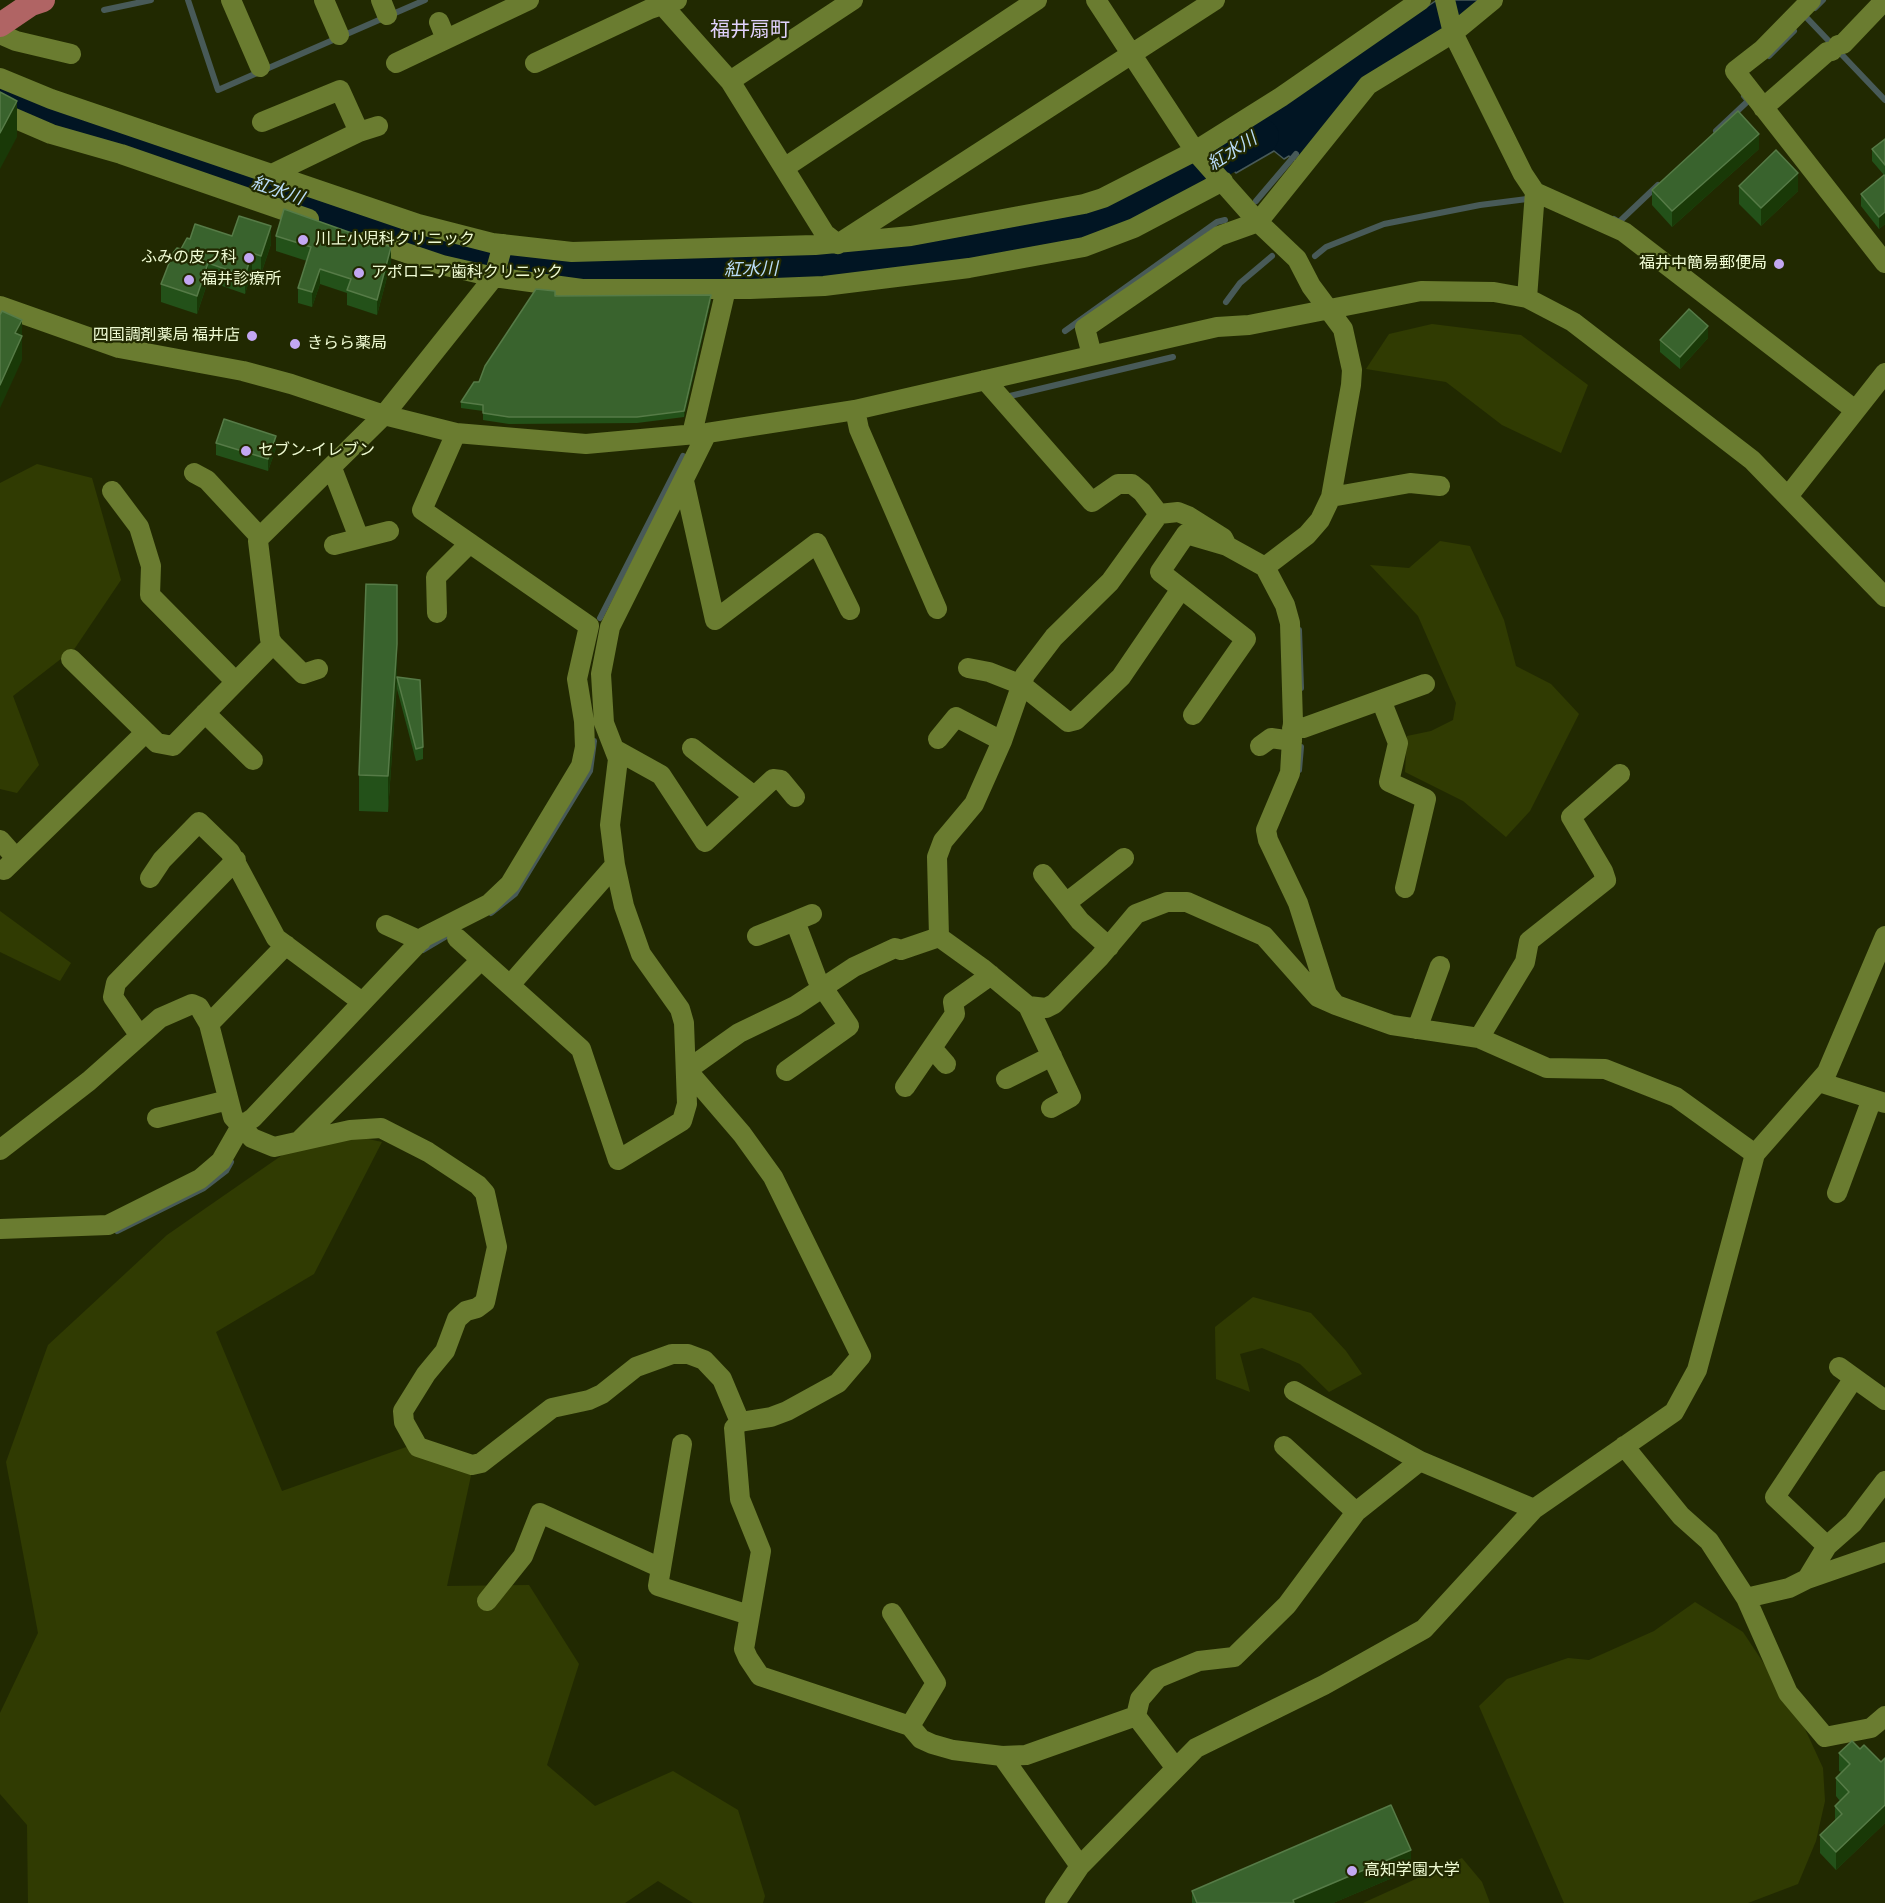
<!DOCTYPE html>
<html>
<head>
<meta charset="utf-8">
<style>
  body { margin:0 }
  canvas { display:block; background:#212901 }
</style>
</head>
<body>
<canvas width="1885" height="1903"></canvas>
<script>
const ctx = document.querySelector('canvas').getContext('2d');
ctx.lineJoin = 'round';
function paint(path, color) {
  ctx.fillStyle = color;
  ctx.fill(path, 'evenodd');
}
function poly(rows) {
  const path = new Path2D();
  for (const r of rows) {
    path.moveTo(r[0], r[1]);
    for (let i = 2; i < r.length; i += 2) path.lineTo(r[i], r[i + 1]);
  }
  return path;
}
function strokePath(path, color, width, dash) {
  ctx.strokeStyle = color;
  ctx.lineWidth = width;
  ctx.lineCap = dash ? 'butt' : 'round';
  ctx.setLineDash(dash || []);
  ctx.stroke(path);
}
function label(font, color, halo, rows, align = 'center') {
  ctx.font = font + ' "Source Sans 3","Noto Sans JP",sans-serif';
  ctx.lineWidth = 4.5;
  ctx.setLineDash([]);
  ctx.textBaseline = 'middle';
  ctx.strokeStyle = halo;
  ctx.fillStyle = color;
  for (const [text, x, y, turn = 0] of rows) {
    ctx.save();
    ctx.translate(x, y);
    ctx.rotate((+turn || 0) * Math.PI / 180);
    ctx.textAlign = isNaN(turn) ? turn : align;
    if (halo) ctx.strokeText(text, 0, 0);
    ctx.fillText(text, 0, 0);
    ctx.restore();
  }
}
paint(poly([
  [1432,324,1521,335,1588,385,1561,453,1502,425,1446,382,1366,369,1389,334],
  [37,464,92,478,121,580,75,648,13,696,39,765,17,793,0,789,0,483],
  [1440,541,1470,546,1504,620,1516,666,1551,684,1579,714,1530,811,1506,837,1463,801,1405,772,1407,736,1431,731,1453,720,1456,703,1418,616,1370,565,1409,568],
  [0,911,71,963,60,981,0,952],
  [350,1135,382,1142,314,1274,216,1332,282,1491,409,1446,472,1471,447,1586,529,1585,579,1664,547,1765,595,1806,673,1771,738,1810,765,1896,763,1903,693,1903,658,1881,625,1903,28,1903,27,1825,0,1794,0,1713,38,1633,6,1462,48,1345,167,1235,291,1149],
  [1253,1297,1311,1313,1346,1351,1362,1374,1329,1392,1300,1364,1262,1348,1240,1354,1250,1392,1216,1379,1215,1327],
  [1695,1602,1743,1632,1800,1718,1823,1768,1825,1801,1816,1841,1798,1884,1748,1903,1564,1903,1479,1706,1507,1679,1568,1658,1589,1660,1654,1631],
  [1462,1858,1482,1882,1490,1903,1363,1903]
]), '#303b02');
const water = poly([
  [1437,0,1485,0,1368,81,1297,163,1289,156,1284,159,1274,151,1236,173,1219,155,1220,146,1437,0]
]);
paint(water, '#011523');
strokePath(water, '#485a58', 1.5);
strokePath(poly([
  [188,0,218,90,425,0],
  [1815,8,1823,0],
  [104,10,151,0],
  [1806,17,1885,100],
  [1769,56,1794,31],
  [1716,131,1748,101,1744,96],
  [1256,201,1296,154],
  [1614,219,1619,222,1658,185],
  [1315,256,1326,247,1384,224,1480,205,1527,199],
  [1226,302,1240,283,1272,256],
  [1065,331,1217,222,1225,220],
  [1010,396,1173,357],
  [600,618,683,456],
  [1299,630,1301,688],
  [1299,770,1301,747],
  [491,913,515,894,590,771,594,741],
  [423,950,445,937],
  [117,1231,204,1188,226,1171,231,1162]
]), '#485a58', 6);
strokePath(poly([
  [0,95,135,140,397,234,490,259,597,273,806,271,903,261,1075,230,1129,214,1262,136]
]), '#011523', 34);
strokePath(poly([
  [231,0,260,67],
  [324,0,339,35],
  [381,0,387,15],
  [658,0,730,81,825,234,838,244,1215,0],
  [1096,0,1195,151,1258,222,1297,259,1311,286,1343,329,1352,370,1351,385,1331,497,1320,520,1307,535,1265,567,1285,605,1290,623,1293,722,1290,773,1266,830,1268,840,1298,903,1327,994,1336,1005,1392,1025,1479,1038,1547,1068,1605,1069,1676,1097,1755,1154],
  [1445,0,1453,33,1523,174,1535,192,1527,298],
  [1811,0,1762,50,1735,71,1885,263],
  [439,22,446,39],
  [0,34,16,41,71,54],
  [1838,45,1843,44,1885,0],
  [396,63,529,0],
  [535,63,650,9,677,0],
  [0,78,51,99,418,224,492,243,572,252,815,245,911,236,1084,204,1103,198,1195,151,1281,97,1421,0],
  [730,81,853,0],
  [1763,108,1827,52,1832,51],
  [0,112,51,134,121,154,309,219],
  [262,122,340,90,359,132,272,174],
  [359,132,378,126],
  [784,168,1037,0],
  [1535,192,1624,232,1855,410],
  [368,240,442,265,494,277,582,289,750,289,824,286,969,268,1084,247,1134,228,1223,181],
  [0,306,119,348,243,371,291,384,384,415,456,433,586,444,707,433,855,410,1217,327,1249,325,1421,291,1494,292,1527,298,1573,322,1752,460,1885,597],
  [1092,355,1085,328,1219,236,1258,222,1368,85,1453,33,1493,0],
  [985,380,1092,502,1118,484,1132,484,1142,492,1159,514],
  [855,410,859,429,937,609],
  [692,434,726,289],
  [332,468,359,538],
  [194,473,207,480,260,537],
  [684,481,715,620,817,543,850,610],
  [112,491,139,527,151,566,150,595,236,682],
  [1789,495,1885,373],
  [1331,497,1410,483,1440,486],
  [334,545,389,531],
  [437,613,436,577,470,543],
  [273,644,303,674,318,669],
  [71,659,157,743,173,746,273,644,270,639,258,541,260,537,384,415,494,277,503,244],
  [968,668,989,672,1022,685,1068,722,1076,720,1121,677,1181,589],
  [1381,700,1398,743,1389,782,1426,799,1405,888],
  [205,713,253,760],
  [1193,715,1246,639,1160,572,1186,534,1227,546,1265,567],
  [1292,728,1303,728,1425,684],
  [938,739,956,717,1002,741],
  [1260,746,1271,738,1292,741],
  [692,748,754,796],
  [616,750,661,775,705,842,773,779,781,780,795,797],
  [0,840,16,858],
  [4,870,146,732],
  [1043,874,1080,921,1109,947],
  [150,878,162,860,199,822,230,852,276,938,362,1002],
  [1066,903,1124,858],
  [795,921,812,914],
  [386,925,421,941],
  [757,936,795,921,817,979,849,1026,786,1071],
  [939,937,937,857,943,841,974,804,1002,741,1025,675,1054,637,1110,582,1159,514,1178,512,1188,516,1223,538,1227,546],
  [457,938,581,1049,618,1160,682,1121,687,1104,684,1023,680,1009,641,954,624,906,615,865,610,825,618,759,604,723,601,674,610,627,707,433],
  [510,985,615,865],
  [1028,1006,1071,1097,1051,1108],
  [209,1024,286,945],
  [1417,1029,1440,966],
  [140,1036,113,997,116,983,236,860],
  [1479,1038,1525,962,1529,941,1606,880,1603,871,1571,817,1620,774],
  [932,1048,946,1064],
  [1006,1079,1052,1056],
  [1819,1082,1885,1103],
  [905,1087,955,1014,953,1002,991,975],
  [157,1118,228,1100],
  [299,1141,481,960],
  [0,1150,89,1081,160,1018,192,1004,199,1007,209,1024,233,1117,252,1138,274,1147,350,1130,381,1128,428,1152,478,1185,485,1193,497,1247,485,1302,477,1308,466,1311,457,1319,445,1351,426,1374,403,1411,404,1422,418,1447,472,1465,481,1463,552,1408,589,1400,602,1394,636,1367,672,1354,688,1354,704,1360,722,1379,740,1422],
  [1837,1193,1872,1099],
  [0,1229,108,1225,200,1179,221,1161,241,1126,253,1118,424,937,489,904,510,884,581,766,585,747,584,721,577,679,589,626,422,510,456,433],
  [1839,1367,1885,1400],
  [1294,1391,1420,1461,1534,1509],
  [682,1444,658,1586,749,1615],
  [1284,1446,1356,1512],
  [1624,1446,1681,1516,1709,1541,1746,1598,1788,1693,1825,1737,1871,1728,1885,1716],
  [1827,1546,1775,1497,1854,1378],
  [1807,1579,1827,1546,1853,1523,1885,1481],
  [1746,1598,1789,1588,1807,1579,1885,1552],
  [487,1601,523,1556,540,1513,661,1568],
  [892,1613,936,1683,910,1726],
  [1136,1716,1140,1699,1158,1678,1199,1661,1234,1657,1287,1605,1356,1512,1420,1461],
  [1002,1756,1026,1755,1136,1716,1175,1767],
  [1080,1866,1002,1756,953,1750,932,1744,921,1739,910,1726,760,1676,748,1658,744,1649,761,1551,740,1499,734,1428,740,1422,771,1417,787,1411,838,1383,861,1356,773,1177,742,1134,687,1070,739,1033,795,1006,854,967,895,948,901,950,939,937,982,968,1028,1006,1046,1008,1054,1004,1099,958,1136,914,1167,902,1187,902,1264,936,1318,997,1336,1005],
  [1055,1903,1080,1866,1196,1748,1324,1685,1424,1629,1534,1509,1674,1412,1697,1370,1755,1154,1827,1072,1885,936]
]), '#6a7c30', 20);
strokePath(poly([
  [0,25,31,4,43,0]
]), '#b06464', 24);
paint(poly([
  [1885,139,1885,224,1879,229,1861,206,1861,194,1884,175,1872,161,1872,149],
  [1759,149,1672,227,1652,205,1652,190],
  [1739,186,1798,191,1761,226,1739,204],
  [232,236,271,244,261,274,252,271,245,294,208,281,197,314,161,302,161,284,181,249,190,239],
  [276,236,391,262,377,315,347,305,347,293,320,284,312,307,298,303,298,288,307,261,276,251],
  [555,296,711,301,684,417,637,423,509,424,483,420,483,411,461,408,461,402],
  [1708,338,1680,369,1660,352,1660,340],
  [216,443,276,448,268,471,216,455],
  [397,585,397,677,423,747,423,759,416,761,397,689,397,682,388,812,359,811,359,775],
  [1860,1749,1881,1762,1885,1758,1885,1823,1836,1870,1820,1853,1820,1835,1835,1821,1835,1806,1840,1801,1836,1796,1836,1778,1841,1772,1839,1771,1839,1753],
  [1411,1870,1333,1903,1192,1903,1192,1891]
]), '#235119');
paint(poly([
  [17,101,17,137,0,169,0,133],
  [1759,134,1759,149,1672,227,1672,211],
  [1798,173,1798,191,1761,226,1761,208],
  [1885,212,1885,224,1879,229,1879,217],
  [271,226,271,244,261,274,261,256],
  [391,247,391,262,377,315,377,300],
  [252,253,252,271,245,294,245,276],
  [208,263,208,281,197,314,197,296],
  [320,269,320,284,312,307,312,292],
  [711,295,711,301,684,417,684,411],
  [22,320,22,360,0,408,0,385,15,333],
  [1708,326,1708,338,1680,369,1680,357],
  [276,436,276,448,268,471,268,459],
  [397,585,397,679,388,812,388,776],
  [1885,1805,1885,1823,1836,1870,1836,1852],
  [1411,1850,1411,1870,1333,1903,1293,1903,1293,1900]
]), '#193907');
const building = poly([
  [0,92,17,101,0,133,0,92],
  [1738,111,1759,134,1672,211,1652,190,1738,111],
  [1885,139,1885,165,1872,149,1885,139],
  [1776,150,1798,173,1761,208,1739,186,1776,150],
  [1884,175,1885,176,1885,212,1879,217,1861,194,1884,175],
  [284,209,391,247,377,300,347,290,351,279,320,269,312,292,298,288,311,247,276,236,284,209],
  [239,216,271,226,261,256,252,253,245,276,208,263,197,296,161,284,173,253,177,248,181,249,187,238,190,239,195,224,232,236,239,216],
  [536,289,555,291,555,296,711,295,684,411,637,417,509,417,483,413,483,405,461,402,474,382,479,382,485,366,536,289],
  [1689,309,1708,326,1680,357,1660,340,1689,309],
  [2,311,22,320,15,333,22,336,0,385,0,315,2,311],
  [224,419,276,436,268,459,216,443,224,419],
  [366,584,397,585,397,644,388,776,359,775,366,584],
  [397,677,420,680,423,747,416,749,397,677],
  [1852,1741,1860,1749,1864,1745,1881,1762,1885,1758,1885,1805,1836,1852,1820,1835,1842,1814,1835,1806,1849,1792,1836,1778,1850,1764,1839,1753,1852,1741],
  [1391,1805,1411,1850,1293,1900,1294,1903,1197,1903,1192,1891,1391,1805]
]);
paint(building, '#39632d');
strokePath(building, '#567b47', 1.5);
for (const [x, y, r, color] of [
  [303,240,6,"#c3a7f2"],
  [249,258,6,"#c3a7f2"],
  [1779,264,6,"#c3a7f2"],
  [359,273,6,"#c3a7f2"],
  [189,280,6,"#c3a7f2"],
  [252,336,6,"#c3a7f2"],
  [295,344,6,"#c3a7f2"],
  [246,451,6,"#c3a7f2"],
  [1352,1871,6,"#c3a7f2"]
]) {
  const dot = new Path2D();
  dot.arc(x, y, r, 0, 2 * Math.PI);
  ctx.fillStyle = color;
  ctx.fill(dot);
  strokePath(dot, '#212901', 2);
}
label('16px', '#effbd4', '#212901', [
  ["川上小児科クリニック",315,240],
  ["ふみの皮フ科",237,258,"right"],
  ["福井中簡易郵便局",1767,264,"right"],
  ["アポロニア歯科クリニック",371,273],
  ["福井診療所",201,280],
  ["四国調剤薬局 福井店",240,336,"right"],
  ["きらら薬局",307,344],
  ["セブン-イレブン",258,451],
  ["高知学園大学",1364,1871]
], 'left');
label('italic 18px', '#baddf8', '#212901', [
  ["紅水川",1233,153,-32],
  ["紅水川",277,192,19],
  ["紅水川",751,271,-1]
]);
label('20px', '#e1d2fd', '#212901', [
  ["福井扇町",750,32]
]);
</script>
</body>
</html>
